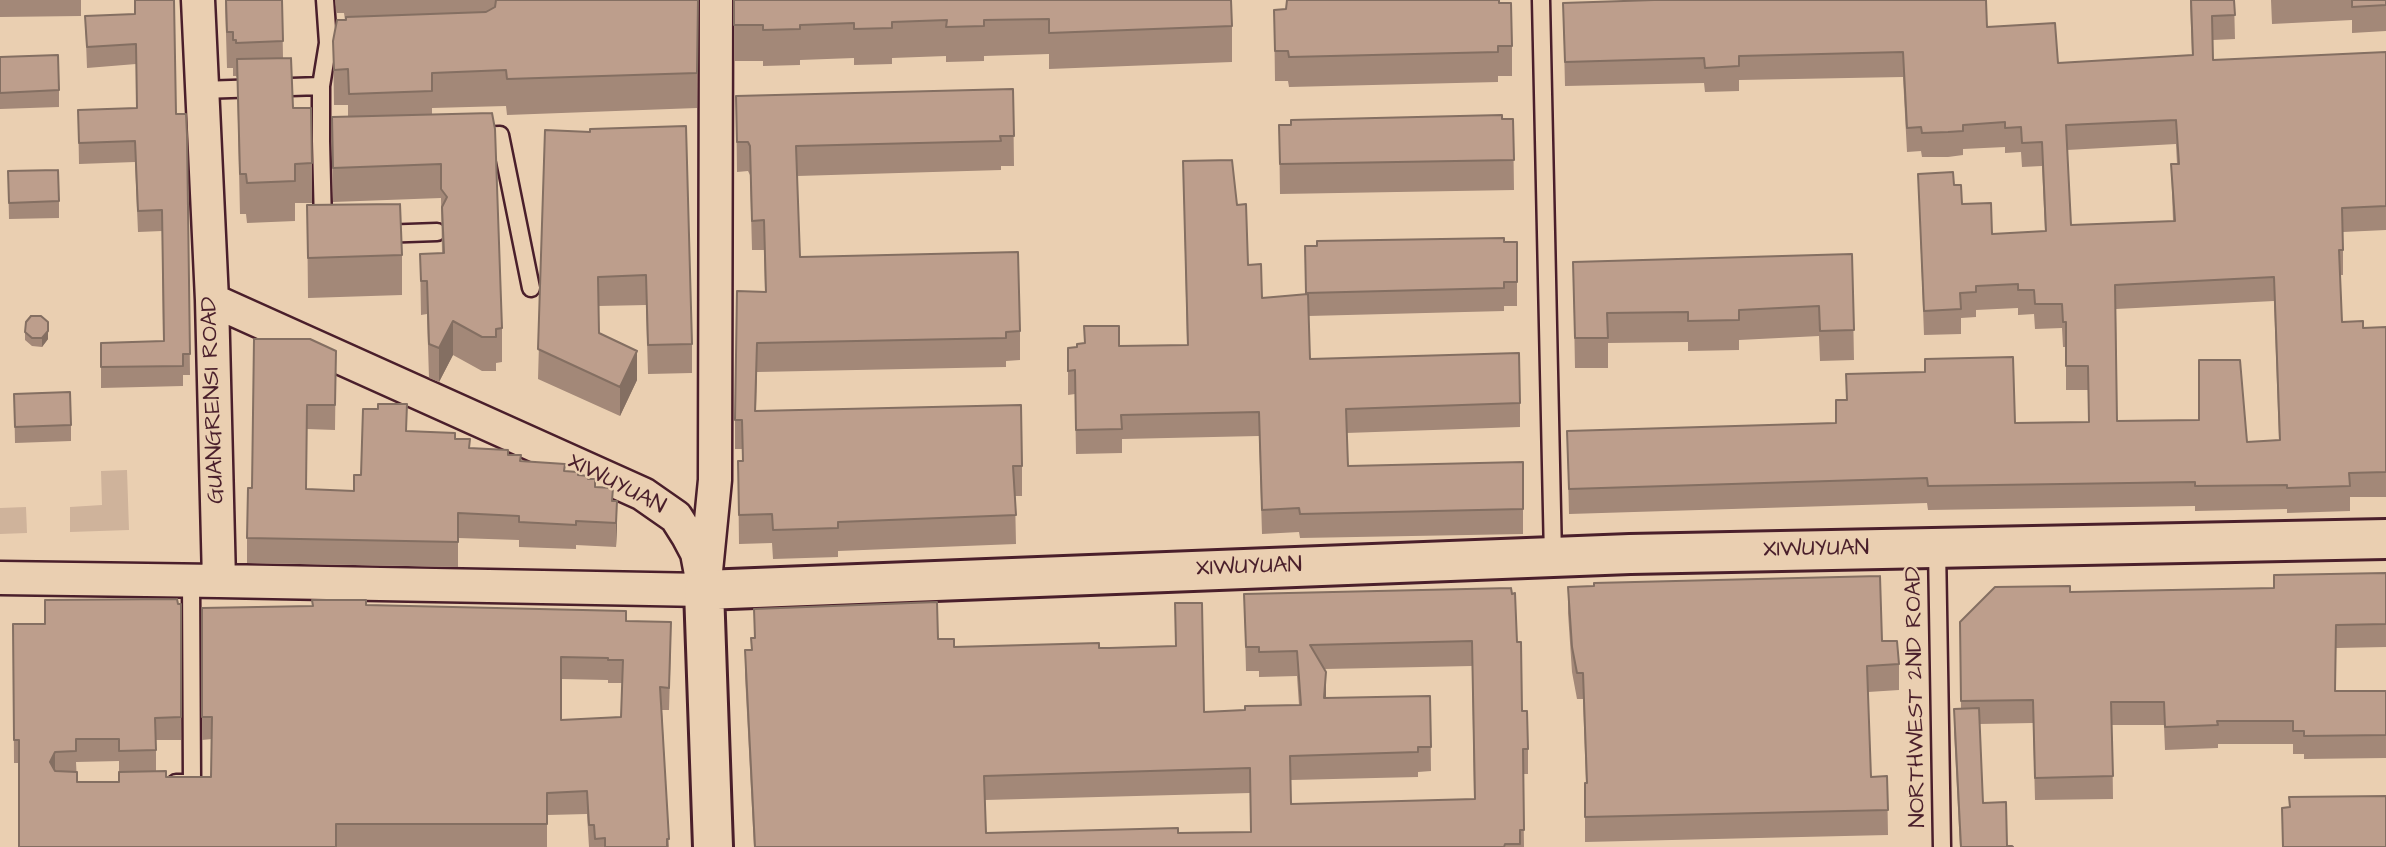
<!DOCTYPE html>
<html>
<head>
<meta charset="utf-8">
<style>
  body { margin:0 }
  canvas { display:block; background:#eacfb1 }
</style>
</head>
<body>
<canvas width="2386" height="847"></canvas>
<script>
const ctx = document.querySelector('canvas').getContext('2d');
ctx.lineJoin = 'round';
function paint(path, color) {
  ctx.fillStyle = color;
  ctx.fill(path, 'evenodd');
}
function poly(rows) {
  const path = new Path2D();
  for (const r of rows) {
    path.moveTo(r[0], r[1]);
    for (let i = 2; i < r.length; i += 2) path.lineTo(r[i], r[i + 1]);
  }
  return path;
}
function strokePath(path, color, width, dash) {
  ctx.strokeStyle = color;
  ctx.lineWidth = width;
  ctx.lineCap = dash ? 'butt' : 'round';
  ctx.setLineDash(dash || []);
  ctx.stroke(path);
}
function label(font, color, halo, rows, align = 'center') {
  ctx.font = font + ' "Architects Daughter",sans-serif';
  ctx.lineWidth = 5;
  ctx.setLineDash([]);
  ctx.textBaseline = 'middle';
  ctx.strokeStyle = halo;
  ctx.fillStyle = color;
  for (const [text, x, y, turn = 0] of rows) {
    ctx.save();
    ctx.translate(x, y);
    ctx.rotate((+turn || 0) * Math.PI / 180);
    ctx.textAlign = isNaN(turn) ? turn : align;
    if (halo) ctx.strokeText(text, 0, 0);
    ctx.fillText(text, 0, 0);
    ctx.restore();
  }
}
paint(poly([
  [127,470,129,530,70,532,70,507,102,505,101,471],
  [26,507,27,533,0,534,0,508]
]), '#cfb39b');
const lane = poly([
  [1541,0,1553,557],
  [201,90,321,86],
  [473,136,500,135,531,288],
  [323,224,321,141,321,86,328,43,325,0],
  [380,234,437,232],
  [1937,547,1942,847],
  [176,783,192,783,191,581]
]);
const street = poly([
  [212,300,643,494,676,517,688,536,697,553,704,590],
  [706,571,715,480,716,0],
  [0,578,219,581,212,300,198,0],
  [219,581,704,590]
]);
const secondary = poly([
  [713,847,704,590,1630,554,2386,539]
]);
strokePath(lane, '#4a1f2b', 21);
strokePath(street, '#4a1f2b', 37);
strokePath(secondary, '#4a1f2b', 44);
strokePath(lane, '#eacfb1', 16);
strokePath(street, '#eacfb1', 32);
strokePath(secondary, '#eacfb1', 38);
paint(poly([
  [0,0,81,0,81,16,0,17],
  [225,0,282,0,283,58,293,108,312,163,312,203,295,203,295,221,247,223,246,214,240,214,237,78,236,76,233,76,233,68,227,68],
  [335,0,698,0,697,108,507,115,506,106,432,108,432,115,502,328,502,362,496,363,496,371,482,371,453,355,439,382,429,378,427,314,421,315,420,254,442,253,441,198,333,202,332,117,348,117,348,105,334,105,333,41,345,20,344,13,336,13],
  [734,0,1232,26,1232,62,1049,69,1049,54,984,56,984,61,946,62,946,56,892,58,892,64,854,65,854,58,800,60,800,65,763,66,763,61,734,61],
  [2190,0,2234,0,2235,39,2213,40,2213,60,2386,52,2386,230,2343,232,2343,275,2340,275,2342,322,2363,328,2386,327,2386,497,2350,497,2350,511,2287,513,2287,509,2195,511,2195,506,1928,510,1927,503,1569,514,1567,431,1836,423,1846,400,1846,374,2015,423,2088,422,2088,390,2066,390,2066,347,2063,347,2062,328,2035,329,2034,314,2018,315,2018,308,1976,310,1976,317,1961,318,1961,334,1924,335,1918,174,1954,185,1962,204,1992,234,2045,231,2042,166,2022,167,2021,152,2005,153,2005,147,1963,149,1963,155,1948,157,1922,157,1921,151,1907,152,1903,77,1739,80,1739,91,1705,92,1704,83,1565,86,1563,3,1987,27,2058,63,2192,56],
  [2176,144,2177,164,2171,164,2173,221,2071,225,2067,150],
  [2274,301,2279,440,2247,442,2117,421,2116,309],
  [2271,0,2386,0,2386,31,2352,33,2352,20,2272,24],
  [1499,3,1512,46,1512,76,1498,76,1498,82,1289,87,1288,81,1275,81,1274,10],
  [135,14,176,114,187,135,190,375,183,375,183,386,101,388,101,343,163,341,162,231,138,232,135,162,79,164,78,110,137,108,136,64,87,68,85,16],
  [0,57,59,90,59,107,0,109],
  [1013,89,1014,166,1001,166,1001,170,797,176,800,257,1020,331,1020,360,1006,361,1006,367,757,372,756,411,1022,466,1022,496,1015,496,1016,544,838,551,838,557,773,559,772,543,739,544,738,461,742,461,742,449,735,449,735,420,765,292,764,250,752,250,750,175,748,171,737,172,736,96],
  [1513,119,1514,190,1280,194,1279,125],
  [545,130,692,344,692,373,648,374,646,305,598,306,599,333,637,380,620,416,538,379],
  [1183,161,1237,205,1248,265,1262,298,1306,295,1305,246,1517,242,1517,306,1504,306,1504,311,1308,316,1310,359,1520,403,1520,427,1346,433,1348,466,1523,462,1523,534,1300,538,1299,532,1262,534,1259,436,1122,439,1122,453,1076,454,1075,394,1068,395,1068,348,1077,347,1084,343,1084,326,1119,346,1187,345],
  [8,171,59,201,59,218,9,219],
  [307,205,402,255,402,295,308,298],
  [1852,254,1854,360,1820,361,1819,336,1739,340,1739,350,1688,351,1688,342,1608,343,1608,368,1575,368,1573,262],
  [48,330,48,339,42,347,32,346,25,340,25,332],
  [336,351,335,430,307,429,306,489,354,491,361,475,407,431,455,439,470,448,508,455,521,461,565,471,589,479,595,487,613,501,617,526,616,547,576,545,576,549,519,547,519,540,458,538,458,567,247,563,247,538,252,488],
  [14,394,71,425,71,441,15,443],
  [2386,573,2386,647,2336,648,2335,691,2386,691,2386,758,2304,759,2304,754,2293,754,2293,744,2218,744,2218,748,2165,750,2164,725,2112,725,2113,799,2035,800,2033,723,1979,724,1983,803,2007,846,2013,847,1960,847,1954,731,1954,709,1961,709,1960,622,2070,592,2274,588],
  [1568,587,1882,641,1899,664,1899,690,1868,692,1871,777,1887,776,1888,835,1585,842,1585,783,1586,783,1583,699,1577,699,1572,672,1568,613],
  [1244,594,1517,642,1522,711,1528,749,1528,774,1523,774,1524,847,754,847,745,675,745,650,751,650,754,638,754,609,938,639,954,647,1099,648,1175,646,1175,603,1204,712,1245,710,1299,705,1297,676,1259,677,1259,671,1246,671],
  [1472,666,1474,799,1291,804,1291,780,1418,777,1418,772,1431,771,1430,696,1326,698,1325,669],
  [1250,793,1251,832,1178,833,986,833,985,800],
  [181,604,181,740,156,740,156,771,166,777,211,777,212,739,202,740,202,608,366,605,626,621,671,644,669,710,662,710,669,847,589,847,587,814,547,815,547,847,19,847,19,763,14,763,13,624,45,624],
  [561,679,608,680,608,683,622,683,621,717,561,720],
  [119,761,119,782,77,782,76,762]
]), '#a38878');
paint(poly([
  [453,321,453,355,439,382,439,348],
  [48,322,48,339,42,347,42,338],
  [637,351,637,380,620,416,620,387],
  [617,501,617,526,616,547,616,523],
  [1326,672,1326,696,1324,723,1324,698],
  [55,752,55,775,50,762]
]), '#846f62');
const building = poly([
  [135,0,174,0,176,114,186,114,187,135,190,354,183,354,183,366,101,367,101,343,164,341,162,210,138,211,135,141,79,143,78,110,137,108,136,44,87,47,85,16,135,14,135,0],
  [226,0,282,0,283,41,236,43,236,40,233,40,233,32,227,32,226,0],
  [496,0,698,0,697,73,507,79,506,70,432,73,432,91,349,94,348,69,334,70,333,41,337,20,346,20,346,17,486,12,495,7,496,0],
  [734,0,1231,0,1232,26,1049,33,1049,19,984,20,984,26,946,27,947,20,892,22,892,28,854,29,854,23,800,25,800,29,763,30,763,25,734,25,734,0],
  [1287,0,1499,0,1499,3,1511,3,1512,46,1498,46,1498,52,1289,57,1288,51,1275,51,1274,10,1286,9,1287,0],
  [1654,0,1986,0,1987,27,2055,23,2058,63,2193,55,2191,0,2234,0,2235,15,2212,16,2213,60,2386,52,2386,206,2342,208,2343,250,2339,250,2342,322,2363,321,2363,328,2386,327,2386,472,2349,473,2350,486,2287,488,2287,485,2195,486,2195,482,1928,486,1927,478,1569,489,1567,431,1836,423,1836,400,1847,400,1846,374,1925,372,1925,359,2013,357,2015,423,2089,422,2088,366,2066,366,2066,322,2063,322,2062,304,2035,304,2034,290,2018,290,2018,284,1976,286,1976,292,1960,293,1961,309,1924,311,1918,174,1953,172,1954,185,1961,185,1962,204,1991,203,1992,234,2046,231,2042,142,2022,143,2021,127,2005,128,2005,122,1963,125,1963,131,1948,132,1922,133,1921,127,1907,128,1903,52,1739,56,1739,66,1705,68,1704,58,1565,62,1563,3,1654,0],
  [2176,120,2179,164,2171,164,2175,221,2071,225,2066,125,2176,120],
  [2274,277,2280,440,2247,442,2240,360,2199,360,2199,420,2117,421,2115,285,2274,277],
  [2352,0,2386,0,2386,5,2352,7,2352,0],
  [58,55,59,90,0,93,0,57,58,55],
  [291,58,293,108,311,108,312,163,295,164,295,181,247,183,246,174,240,174,237,59,291,58],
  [1013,89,1014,136,1000,136,1001,141,796,146,800,257,1018,252,1020,331,1006,332,1006,338,757,343,755,411,1021,405,1022,466,1013,466,1016,515,838,522,838,528,773,530,772,514,739,515,738,461,743,461,742,420,735,420,737,291,766,292,764,220,752,221,750,146,748,142,737,142,736,96,1013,89],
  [492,113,495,129,502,328,496,329,496,337,482,337,453,321,439,348,429,344,427,281,421,281,420,254,444,253,442,207,447,197,441,189,441,164,333,168,332,117,492,113],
  [1502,115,1502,119,1513,119,1514,160,1280,164,1279,125,1291,125,1291,120,1502,115],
  [686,126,692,344,648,345,646,275,598,277,599,333,637,351,620,387,538,349,545,130,590,132,590,129,686,126],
  [1232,160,1237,205,1246,204,1248,265,1261,264,1262,298,1308,294,1310,359,1519,353,1520,403,1346,409,1348,466,1523,462,1523,509,1300,514,1299,508,1262,510,1259,412,1121,415,1122,429,1076,430,1075,370,1068,371,1068,348,1077,347,1077,344,1085,343,1084,326,1119,326,1119,346,1188,345,1183,161,1232,160],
  [58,170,59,201,9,203,8,171,58,170],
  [400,204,402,255,308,258,307,205,400,204],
  [1504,238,1504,242,1517,242,1517,282,1504,282,1504,288,1306,293,1305,246,1317,246,1317,241,1504,238],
  [1852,254,1854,330,1820,331,1819,306,1739,310,1739,320,1688,321,1688,312,1607,313,1608,338,1575,338,1573,262,1852,254],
  [31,316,41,316,48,322,48,331,42,338,32,338,25,332,26,322,31,316],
  [254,339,310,339,336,351,335,405,307,405,306,489,354,491,354,475,361,475,363,409,378,409,378,404,407,404,406,431,455,433,455,439,470,439,469,448,508,450,508,455,521,455,520,461,565,464,564,471,578,472,578,475,589,476,588,479,595,479,595,487,613,488,612,501,617,501,616,523,576,521,576,525,519,522,519,516,458,513,458,542,247,538,248,488,252,488,254,339],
  [70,392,71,425,15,427,14,394,70,392],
  [2386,573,2386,624,2336,625,2335,691,2386,691,2386,735,2304,736,2304,731,2293,731,2293,721,2217,721,2218,725,2165,727,2164,702,2111,702,2113,776,2035,778,2033,700,1961,701,1960,622,1995,587,2070,586,2070,592,2274,588,2274,575,2386,573],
  [1880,576,1882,641,1897,641,1899,664,1867,666,1871,777,1887,776,1888,810,1585,817,1585,783,1587,783,1583,673,1577,673,1572,647,1568,587,1594,586,1594,583,1880,576],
  [1511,588,1512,594,1515,593,1517,642,1521,642,1522,711,1527,711,1528,749,1523,749,1524,830,1520,830,1520,844,1505,844,1504,847,755,847,745,650,752,650,751,638,755,638,754,609,937,602,938,639,954,639,954,647,1099,643,1099,648,1109,648,1176,646,1175,603,1202,603,1204,712,1245,710,1245,706,1301,705,1297,651,1259,652,1259,647,1246,647,1244,594,1511,588],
  [1472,641,1475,799,1291,804,1290,756,1418,752,1418,747,1431,747,1430,696,1324,698,1326,672,1310,645,1472,641],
  [1250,768,1251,832,1178,833,1178,828,986,833,984,776,1250,768],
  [177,599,178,604,181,604,181,717,155,718,156,750,119,751,119,739,76,739,76,751,55,752,50,762,55,771,77,772,77,782,119,782,119,772,166,771,166,777,211,777,212,717,202,717,202,608,313,606,312,600,366,600,366,605,626,611,626,621,671,622,669,688,660,687,669,839,667,839,667,847,605,847,605,838,595,839,594,825,589,825,587,791,547,793,547,824,336,824,336,847,19,847,19,740,14,740,13,624,45,624,45,600,177,599],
  [561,657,608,658,608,660,623,660,621,717,561,720,561,657],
  [1979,708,1983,803,2006,802,2007,846,2012,846,2013,847,1961,847,1954,709,1979,708],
  [2386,796,2386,847,2283,847,2282,808,2290,807,2289,797,2386,796]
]);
paint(building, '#bd9e8c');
strokePath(building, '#846f62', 2);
label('23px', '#4a1f2b', '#eacfb1', [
  ["GUANGRENSI ROAD",214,400,-92],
  ["XIWUYUAN",616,485,27],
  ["XIWUYUAN",1816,550,-1],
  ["XIWUYUAN",1249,568,-2],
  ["NORTHWEST 2ND ROAD",1917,697,-91]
]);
</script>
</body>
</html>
